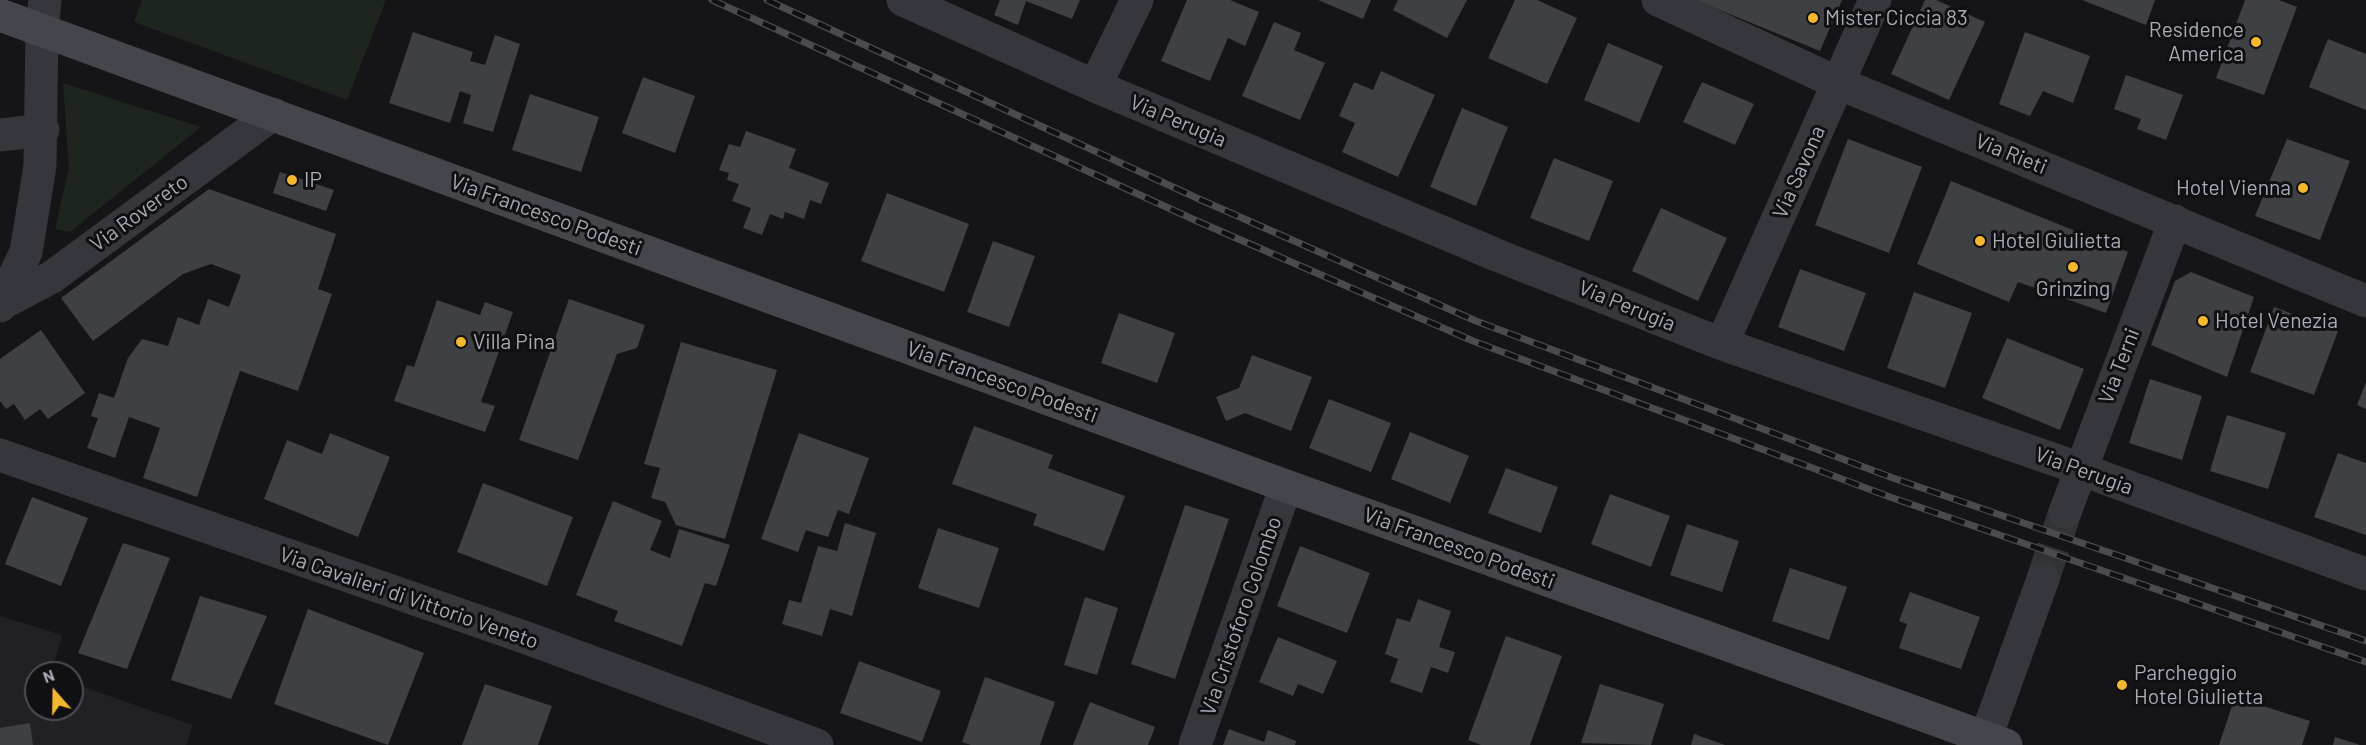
<!DOCTYPE html>
<html>
<head>
<meta charset="utf-8">
<style>
  body { margin:0 }
  #map { position:relative; width:2366px; height:745px; overflow:hidden; background:#151517; font-family:Barlow,sans-serif }
  canvas { display:block }
  .north { position:absolute; left:24px; top:661px; width:60px; height:60px; box-sizing:border-box; background:#101012; border:2px solid #4c4e54; border-radius:50%; rotate:340deg; font-size:16px; font-weight:700; line-height:24px; text-align:center; color:#a7abb7 }
  .north::after { content:''; display:block; margin:auto; width:21px; height:27px; background:#f4b730; clip-path:polygon(50% 0,100% 100%,50% 72%,0 100%) }
</style>
</head>
<body>
<div id="map">
<canvas width="2366" height="745"></canvas>
<div class="north">N</div>
</div>
<script>
const ctx = document.querySelector('canvas').getContext('2d');
ctx.lineJoin = 'round';
function paint(path, color) {
  ctx.fillStyle = color;
  ctx.fill(path, 'evenodd');
}
function poly(rows) {
  const path = new Path2D();
  for (const r of rows) {
    path.moveTo(r[0], r[1]);
    for (let i = 2; i < r.length; i += 2) path.lineTo(r[i], r[i + 1]);
  }
  return path;
}
function strokePath(path, color, width, dash) {
  ctx.strokeStyle = color;
  ctx.lineWidth = width;
  ctx.lineCap = dash ? 'butt' : 'round';
  ctx.setLineDash(dash || []);
  ctx.stroke(path);
}
function label(font, color, halo, rows, align = 'center') {
  ctx.font = font + ' Barlow,sans-serif';
  ctx.lineWidth = 6;
  ctx.setLineDash([]);
  ctx.textBaseline = 'middle';
  ctx.strokeStyle = halo;
  ctx.fillStyle = color;
  for (const [text, x, y, turn = 0] of rows) {
    ctx.save();
    ctx.translate(x, y);
    ctx.rotate((+turn || 0) * Math.PI / 180);
    ctx.textAlign = isNaN(turn) ? turn : align;
    if (halo) ctx.strokeText(text, 0, 0);
    ctx.fillText(text, 0, 0);
    ctx.restore();
  }
}
paint(poly([
  [0,616,62,635,51,673,36,673,36,709,72,709,72,683,193,725,186,745,0,745]
]), '#212124');
paint(poly([
  [142,0,386,0,347,100,134,22],
  [63,83,201,127,70,232,55,229,69,168]
]), '#1d251e');
paint(poly([
  [1000,0,1080,0,1072,19,1026,1,1018,25,994,15],
  [1187,0,1230,0,1259,12,1245,46,1228,38,1210,81,1161,61],
  [1318,0,1371,0,1363,19],
  [1398,0,1467,0,1447,38,1393,10],
  [1515,0,1537,0,1577,18,1547,84,1488,58],
  [1695,0,1842,0,1820,51],
  [1925,0,1936,0,1985,22,1949,100,1891,74],
  [2082,0,2155,0,2146,25],
  [2245,0,2279,0,2297,7,2264,95,2216,78],
  [1274,22,1301,33,1294,50,1325,63,1300,120,1242,96],
  [413,32,473,52,470,61,485,65,495,35,520,44,493,132,463,123,471,95,460,91,450,123,389,103],
  [2025,32,2090,56,2073,103,2043,91,2030,116,1999,104],
  [2328,39,2366,54,2366,110,2309,87],
  [1608,43,1663,66,1639,123,1584,100],
  [1381,71,1435,95,1398,177,1342,152,1355,123,1339,116,1354,82,1373,90],
  [2126,75,2183,95,2166,140,2137,129,2141,119,2114,109],
  [643,77,695,96,675,153,622,133],
  [1702,82,1754,104,1735,145,1683,122],
  [530,94,599,117,581,172,512,150],
  [1462,108,1508,127,1476,206,1430,187],
  [746,131,796,149,789,168,829,183,821,204,810,200,804,219,785,212,783,219,770,214,762,235,743,228,751,208,732,201,739,184,727,180,729,173,719,170,729,144,740,147],
  [1848,139,1922,167,1889,253,1815,225],
  [2287,139,2350,161,2320,240,2255,216],
  [1554,158,1613,181,1589,241,1530,218],
  [280,172,334,190,326,211,273,193],
  [1951,181,2128,252,2106,313,2018,282,2009,302,1917,264],
  [209,189,336,234,318,289,332,294,298,391,240,371,197,497,143,478,160,428,129,417,115,458,87,448,98,418,91,416,99,393,114,398,128,358,142,339,168,346,178,317,199,325,208,299,229,307,241,275,211,264,183,274,93,341,61,298],
  [887,193,969,224,944,292,861,261],
  [1661,208,1727,238,1698,301,1632,271],
  [993,241,1035,256,1009,327,967,312],
  [1800,269,1866,293,1844,351,1778,327],
  [2191,272,2254,297,2227,377,2151,345,2175,281],
  [1914,292,1972,313,1945,388,1887,368],
  [569,299,645,325,637,348,617,354,578,460,519,440],
  [437,300,480,315,485,302,513,312,481,402,495,406,485,432,394,401,407,365,414,367],
  [2274,307,2338,331,2314,395,2250,372],
  [1119,313,1175,333,1157,383,1101,363],
  [41,330,85,393,48,419,40,409,25,420,14,404,6,409,0,401,0,359],
  [2007,338,2084,369,2060,430,1982,398],
  [681,342,777,370,725,539,676,525,665,502,651,498,660,468,644,464],
  [1252,355,1312,377,1291,431,1245,413,1226,421,1216,397,1239,388],
  [2150,379,2202,396,2182,460,2129,443],
  [2366,382,2366,409,2357,405],
  [1329,399,1391,423,1371,472,1309,448],
  [2227,415,2286,433,2268,489,2210,471],
  [974,426,1053,455,1048,468,1125,496,1104,551,1033,525,1037,514,952,484],
  [1410,432,1469,456,1450,503,1391,479],
  [330,433,390,457,358,537,264,499,287,440,322,454],
  [799,433,869,458,849,514,838,510,828,537,806,530,798,552,761,539],
  [2338,453,2366,463,2366,535,2314,517],
  [1506,468,1558,487,1541,533,1488,513],
  [483,483,573,517,547,586,457,552],
  [1610,494,1670,516,1651,567,1591,544],
  [32,497,88,518,61,586,5,564],
  [613,501,662,521,650,550,670,558,679,529,730,545,716,586,705,583,682,646,614,621,618,611,576,595],
  [1185,505,1229,519,1175,679,1131,664],
  [845,523,876,533,852,616,830,609,822,636,782,624,789,600,801,603,818,546,837,551],
  [1687,524,1739,541,1722,592,1670,575],
  [938,528,999,548,979,608,918,588],
  [123,543,170,558,127,669,78,653],
  [1300,546,1370,573,1347,633,1277,606],
  [1790,568,1847,587,1829,640,1772,621],
  [1910,592,1980,617,1961,669,1899,648,1907,624,1899,621],
  [200,596,267,616,231,699,171,680],
  [1085,597,1118,608,1097,675,1064,665],
  [1418,599,1451,611,1439,647,1455,652,1448,673,1431,667,1422,693,1390,682,1398,659,1385,654,1397,618,1410,622],
  [308,609,424,653,388,745,274,704],
  [1506,636,1562,656,1530,745,1481,745,1468,740],
  [1278,637,1337,661,1323,694,1298,684,1293,696,1259,682],
  [859,661,941,691,922,742,840,713],
  [985,677,1055,702,1040,745,971,745,962,742],
  [485,684,552,706,538,745,462,745],
  [1600,684,1664,704,1651,745,1581,743],
  [2235,697,2310,721,2302,745,2219,745],
  [1090,702,1155,727,1148,745,1073,745],
  [30,723,33,745,0,745,0,728],
  [1229,729,1264,742,1268,730,1296,741,1295,745,1223,745],
  [1694,734,1725,745,1691,745],
  [2335,737,2360,745,2333,745]
]), '#3f4044');
strokePath(poly([
  [2043,579,2065,512]
]), '#323337', 33, [33, 16]);
strokePath(poly([
  [903,0,1095,86,1499,256,1722,344,2061,462,2366,574],
  [1658,0,1838,83,2366,301],
  [1095,86,1137,0],
  [0,135,43,130],
  [52,277,273,114],
  [1722,344,1875,0],
  [0,455,524,637,817,745],
  [2065,512,2175,221],
  [1986,737,2043,579],
  [1195,745,1286,486]
]), '#36373c', 33);
strokePath(poly([
  [1,304,52,277],
  [0,306,26,252,40,166,42,30,45,0]
]), '#36373c', 33);
strokePath(poly([
  [0,15,1286,486,2006,745]
]), '#44464c', 33);
const rail = poly([
  [712,0,1197,221,1473,341,1890,497,2366,662],
  [767,0,1199,199,1476,321,1893,478,2366,641]
]);
strokePath(rail, '#494b51', 7);
strokePath(rail, '#101012', 4.5, [14]);
for (const [x, y, r, color] of [
  [1813,18,6,"#f4b730"],
  [2256,42,6,"#f4b730"],
  [292,180,6,"#f4b730"],
  [2303,188,6,"#f4b730"],
  [1980,241,6,"#f4b730"],
  [2073,267,6,"#f4b730"],
  [2203,321,6,"#f4b730"],
  [461,342,6,"#f4b730"],
  [2122,685,6,"#f4b730"]
]) {
  const dot = new Path2D();
  dot.arc(x, y, r, 0, 2 * Math.PI);
  ctx.fillStyle = color;
  ctx.fill(dot);
  strokePath(dot, '#101012', 2);
}
label('21px', '#a7abb7', '#101012', [
  ["Mister Ciccia 83",1825,18],
  ["Residence",2244,30,"right"],
  ["America",2244,54,"right"],
  ["IP",304,180],
  ["Hotel Vienna",2291,188,"right"],
  ["Hotel Giulietta",1992,241],
  ["Grinzing",2073,289,"center"],
  ["Hotel Venezia",2215,321],
  ["Villa Pina",473,342],
  ["Parcheggio",2134,673],
  ["Hotel Giulietta",2134,697]
], 'left');
label('21px', '#a7abb7', '#101012', [
  ["Via Perugia",1178,121,23],
  ["Via Rieti",2011,154,22],
  ["Via Savona",1799,172,-66],
  ["Via Rovereto",139,213,-36],
  ["Via Francesco Podesti",546,215,20],
  ["Via Perugia",1627,306,22],
  ["Via Terni",2119,366,-69],
  ["Via Francesco Podesti",1002,382,20],
  ["Via Perugia",2084,471,20],
  ["Via Francesco Podesti",1459,548,20],
  ["Via Cavalieri di Vittorio Veneto",409,598,19],
  ["Via Cristoforo Colombo",1241,616,-71]
]);
</script>
</body>
</html>
